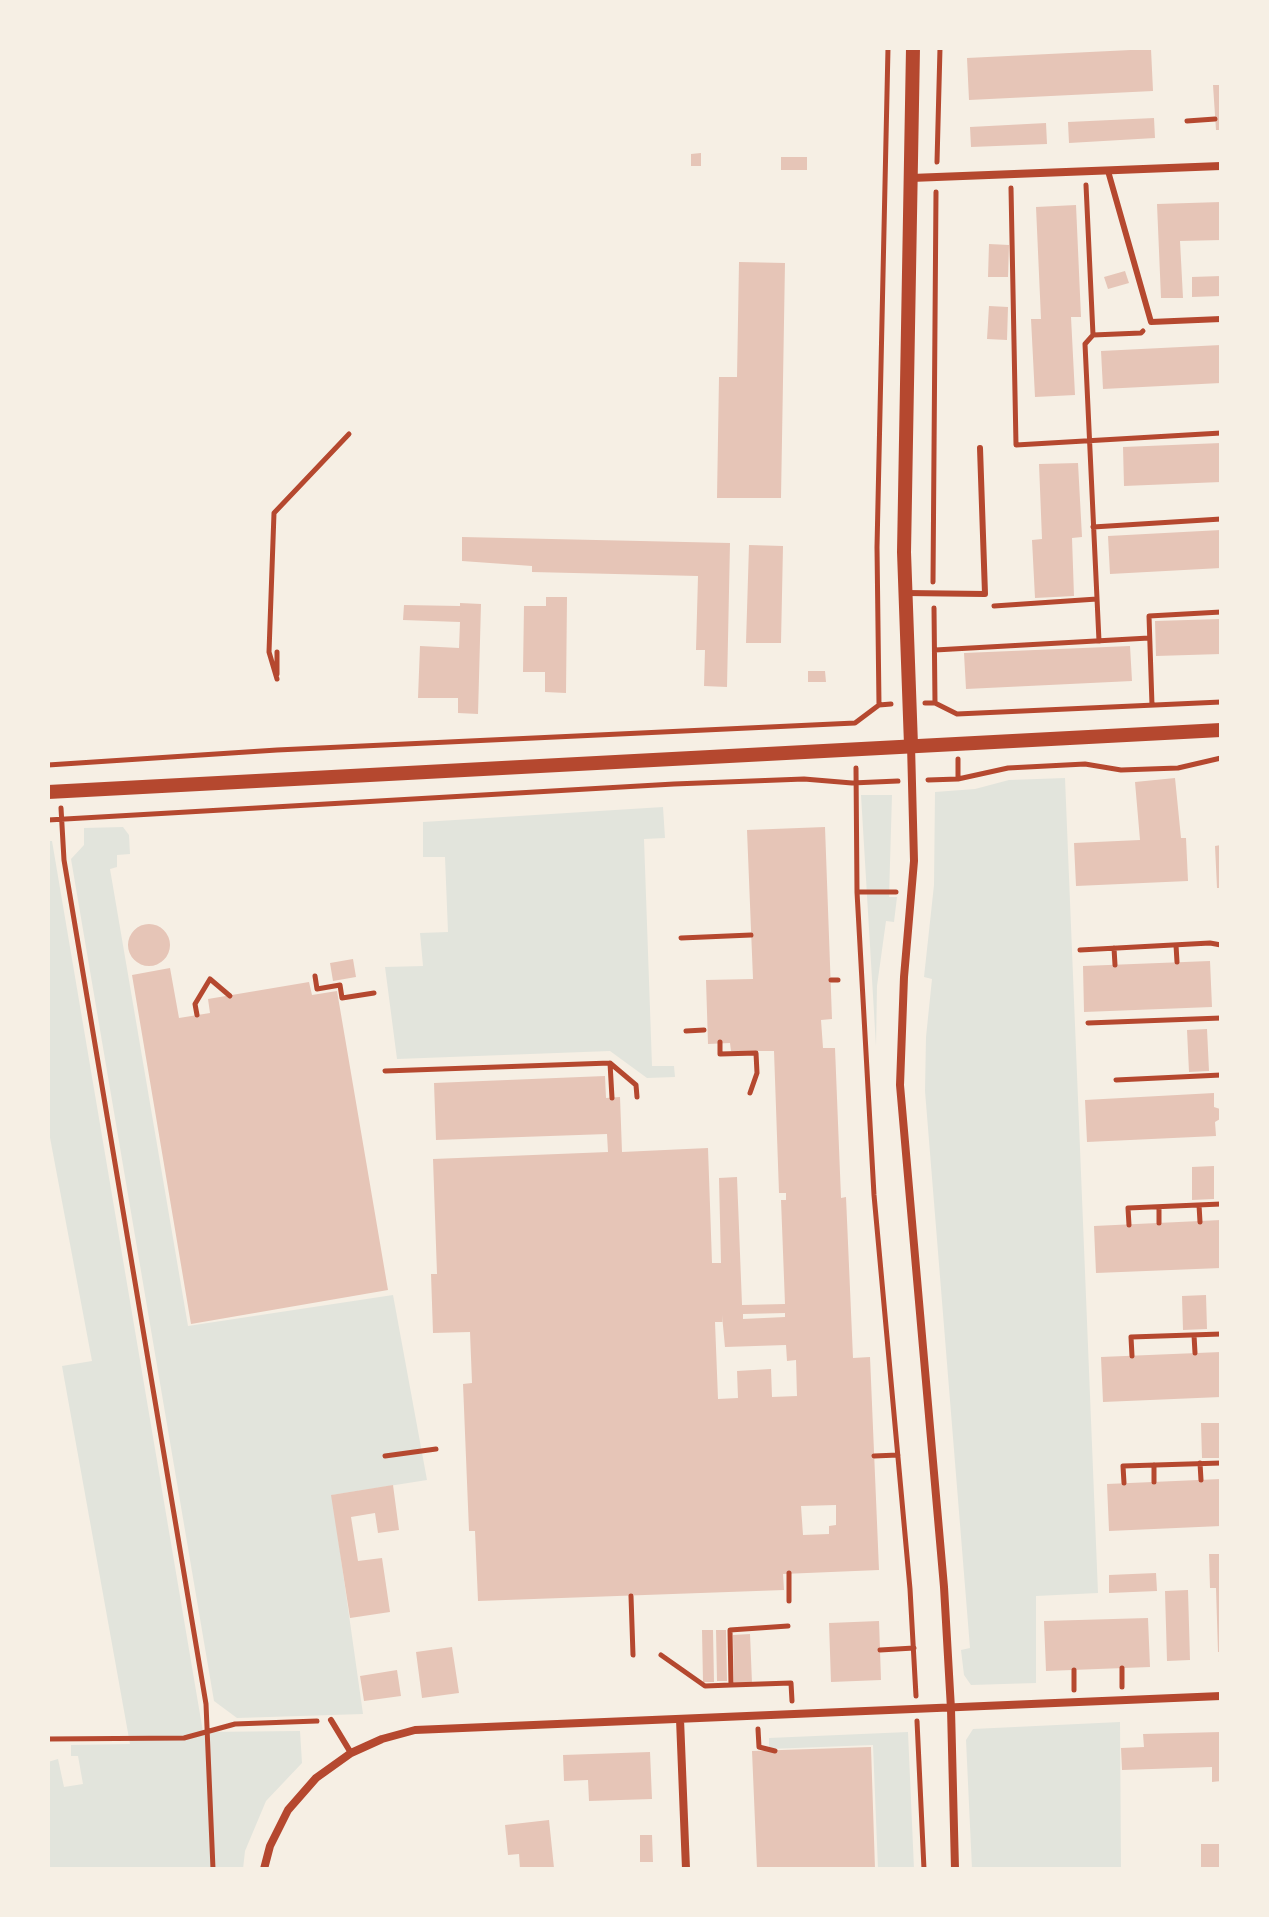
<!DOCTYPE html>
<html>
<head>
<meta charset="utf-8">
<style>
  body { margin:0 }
  #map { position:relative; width:1269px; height:1917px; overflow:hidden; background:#f6efe4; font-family:"Titillium Web",sans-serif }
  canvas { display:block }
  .frame { position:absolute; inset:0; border:50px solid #f6efe4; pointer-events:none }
</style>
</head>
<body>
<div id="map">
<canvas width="1269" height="1917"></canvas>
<div class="frame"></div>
</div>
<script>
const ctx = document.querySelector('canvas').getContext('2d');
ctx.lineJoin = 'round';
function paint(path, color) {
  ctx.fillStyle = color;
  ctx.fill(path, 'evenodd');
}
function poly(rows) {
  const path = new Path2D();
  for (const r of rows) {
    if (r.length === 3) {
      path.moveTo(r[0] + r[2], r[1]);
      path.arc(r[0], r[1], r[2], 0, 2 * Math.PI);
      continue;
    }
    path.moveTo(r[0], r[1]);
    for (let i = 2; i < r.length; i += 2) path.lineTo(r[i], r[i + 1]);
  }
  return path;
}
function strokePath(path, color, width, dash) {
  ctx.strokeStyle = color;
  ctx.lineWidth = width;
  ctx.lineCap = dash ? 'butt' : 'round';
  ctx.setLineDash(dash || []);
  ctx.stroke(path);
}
paint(poly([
  [1065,778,1098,1593,1036,1596,1036,1683,971,1685,964,1675,961,1650,970,1648,925,1091,926,1037,932,979,924,977,934,885,935,792,975,789,1009,780],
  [861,795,892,795,889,897,897,897,894,922,886,921,877,986,876,1046],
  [663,807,665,838,644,839,652,1066,674,1066,675,1077,647,1078,610,1051,397,1059,385,967,423,966,420,933,448,932,445,857,423,857,423,822],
  [123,827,129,835,130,854,117,855,117,867,110,869,188,1326,393,1295,427,1480,332,1495,363,1714,237,1718,214,1701,71,859,84,845,84,828],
  [48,841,52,841,203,1732,300,1731,302,1763,266,1801,245,1851,243,1869,48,1869,48,1762,58,1759,64,1787,83,1784,78,1756,71,1756,71,1745,130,1744,62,1366,92,1361,48,1127],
  [1120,1722,1121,1869,972,1869,966,1740,973,1729],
  [908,1732,914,1869,878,1869,873,1745,769,1749,769,1738]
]), '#e2e4dc');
paint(poly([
  [1151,49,1153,91,969,100,967,58],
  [1213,85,1221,85,1221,130,1216,130],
  [1154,118,1155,138,1069,143,1068,122],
  [1046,123,1047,144,971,147,970,127],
  [701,153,701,166,691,166,691,154],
  [781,157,807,157,807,170,781,170],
  [1221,202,1221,240,1180,241,1183,298,1161,298,1157,204],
  [1076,205,1081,317,1071,317,1075,395,1035,397,1031,319,1041,319,1036,207],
  [989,244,1009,245,1008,277,988,277],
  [739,262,785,263,781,498,717,498,719,377,737,377],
  [1125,271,1129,283,1108,289,1104,277],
  [1221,276,1221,296,1192,297,1192,277],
  [989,306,1008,307,1007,340,987,339],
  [1221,345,1221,383,1103,389,1101,351],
  [1221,443,1221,482,1124,486,1123,447],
  [1078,463,1082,537,1072,538,1074,596,1035,598,1032,540,1042,539,1039,464],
  [1221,530,1221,568,1110,574,1108,536],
  [462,537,730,543,727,687,704,686,705,650,696,650,698,576,532,572,532,566,462,561],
  [749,545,783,546,781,643,746,643],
  [546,597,567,597,566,693,545,692,545,672,523,672,524,606,546,606],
  [460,603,481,604,478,714,458,713,458,698,418,698,420,646,459,648,460,622,403,620,404,605,460,606],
  [1221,619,1221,654,1156,656,1155,621],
  [1130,646,1132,681,966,689,964,653],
  [808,671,825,671,826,682,808,682],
  [1175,778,1181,838,1186,838,1188,881,1076,886,1074,843,1140,840,1135,782],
  [825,827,832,1019,821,1020,823,1048,835,1048,841,1198,846,1197,853,1358,870,1357,879,1570,783,1574,784,1590,478,1601,475,1531,469,1531,463,1384,472,1383,470,1332,433,1333,431,1274,437,1274,433,1159,608,1152,607,1134,436,1140,434,1083,605,1076,606,1098,620,1097,622,1152,708,1148,712,1263,721,1263,722,1306,719,1178,737,1177,742,1305,785,1304,781,1200,786,1200,786,1193,779,1193,774,1051,731,1051,730,1043,708,1044,706,980,753,979,747,830],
  [785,1313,785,1317,743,1319,743,1314],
  [722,1315,725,1347,786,1345,787,1361,796,1360,797,1396,772,1397,771,1369,737,1371,738,1398,718,1399,715,1322,723,1322],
  [836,1505,836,1525,829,1526,829,1534,803,1535,801,1506],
  [1221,845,1221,888,1217,888,1215,846],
  [149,945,21],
  [353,959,356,977,333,981,330,963],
  [1210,961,1212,1007,1084,1012,1083,966],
  [170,968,179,1018,210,1013,208,999,309,982,312,995,337,991,388,1290,191,1324,132,975],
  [1207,1029,1209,1071,1189,1072,1187,1030],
  [1214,1093,1214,1107,1220,1109,1220,1119,1215,1122,1216,1136,1087,1142,1085,1100],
  [1214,1166,1214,1199,1192,1200,1192,1167],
  [1221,1220,1221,1268,1096,1273,1094,1226],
  [1206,1295,1207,1329,1183,1330,1182,1296],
  [1221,1352,1221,1397,1103,1402,1101,1357],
  [1201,1423,1221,1423,1221,1458,1202,1458],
  [1221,1479,1221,1526,1109,1531,1107,1484],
  [393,1485,399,1530,378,1533,375,1513,351,1517,358,1561,382,1558,390,1612,350,1618,331,1495],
  [1209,1554,1221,1554,1221,1652,1218,1652,1216,1588,1210,1588],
  [1156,1573,1157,1591,1109,1593,1109,1575],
  [1188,1590,1190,1660,1167,1661,1165,1591],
  [1148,1618,1150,1667,1046,1671,1044,1621],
  [879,1621,881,1680,831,1682,829,1623],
  [702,1630,713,1630,714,1682,703,1682],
  [716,1630,726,1630,727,1681,717,1681],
  [750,1634,752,1683,734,1684,733,1635],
  [452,1647,459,1693,422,1698,416,1652],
  [397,1670,401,1696,364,1701,360,1676],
  [1221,1732,1221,1781,1212,1782,1212,1767,1122,1770,1121,1748,1144,1747,1143,1734],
  [871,1747,875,1869,757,1869,752,1751],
  [650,1752,652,1799,589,1801,588,1780,564,1781,563,1755],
  [549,1820,554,1868,520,1869,519,1854,508,1855,505,1825],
  [640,1835,652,1835,653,1862,640,1862],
  [1201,1844,1221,1844,1221,1869,1201,1869]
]), '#e6c5b7');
strokePath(poly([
  [1187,121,1215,119],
  [937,162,940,48],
  [1086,185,1093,335,1085,344,1099,641],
  [1011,188,1016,445,1221,433],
  [1093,335,1141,333,1143,331],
  [1093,527,1221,519],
  [933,582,936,192],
  [994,606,1097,599],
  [934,608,935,703],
  [935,650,1149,638],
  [277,674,277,652],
  [277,679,269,652,274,513,349,434],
  [925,703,935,703,957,714,1221,702],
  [879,705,877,547,888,48],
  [1152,705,1149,616,1221,612],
  [958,759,958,779],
  [48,765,277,750,855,723,879,705,891,704],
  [856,768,857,892,874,1195,910,1589,916,1696],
  [928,780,958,779,1008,768,1085,764,1121,770,1178,768,1221,758],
  [61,808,64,860,206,1704,213,1869],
  [48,820,674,784,804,779,852,783,898,781],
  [857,892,896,892],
  [681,938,751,935],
  [1176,945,1177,962],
  [1114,948,1115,965],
  [1080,950,1210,943,1221,945],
  [315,976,317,989,340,985,342,998,374,993],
  [831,980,838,980],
  [197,1015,195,1004,210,979,230,996],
  [1088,1023,1221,1018],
  [686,1031,704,1030],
  [720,1042,720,1054,756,1053,757,1073,750,1093],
  [610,1063,612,1098],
  [385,1071,610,1063,636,1085,637,1097],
  [1116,1080,1221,1075],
  [1199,1205,1200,1222],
  [1159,1207,1159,1223],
  [1129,1225,1128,1208,1221,1204],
  [1194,1335,1195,1353],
  [1132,1356,1131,1337,1221,1334],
  [385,1456,436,1449],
  [874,1456,898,1455],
  [1200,1463,1201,1480],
  [1154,1465,1154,1482],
  [1124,1483,1123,1466,1221,1463],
  [631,1596,633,1655],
  [789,1601,789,1573],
  [788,1626,730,1630,731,1685,791,1683,792,1701],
  [880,1650,914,1648],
  [661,1655,705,1686,731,1685],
  [1122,1668,1122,1687],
  [1074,1670,1074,1690],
  [917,1721,924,1869],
  [758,1729,759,1747,775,1751],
  [48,1739,184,1738,235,1724,317,1721]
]), '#b5482f', 5);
strokePath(poly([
  [1108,171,1151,322,1221,319],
  [906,593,985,594,980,448],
  [331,1720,351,1753]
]), '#b5482f', 6);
strokePath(poly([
  [911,178,1221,166],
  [911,745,914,861,904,977,900,1085,944,1587,951,1709,955,1869],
  [680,1719,686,1869],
  [264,1869,270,1846,288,1810,316,1778,351,1753,382,1739,415,1730,1221,1696]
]), '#b5482f', 8);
strokePath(poly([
  [911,745,904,552,913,48],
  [48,792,1221,730]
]), '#b5482f', 14);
</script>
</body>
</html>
